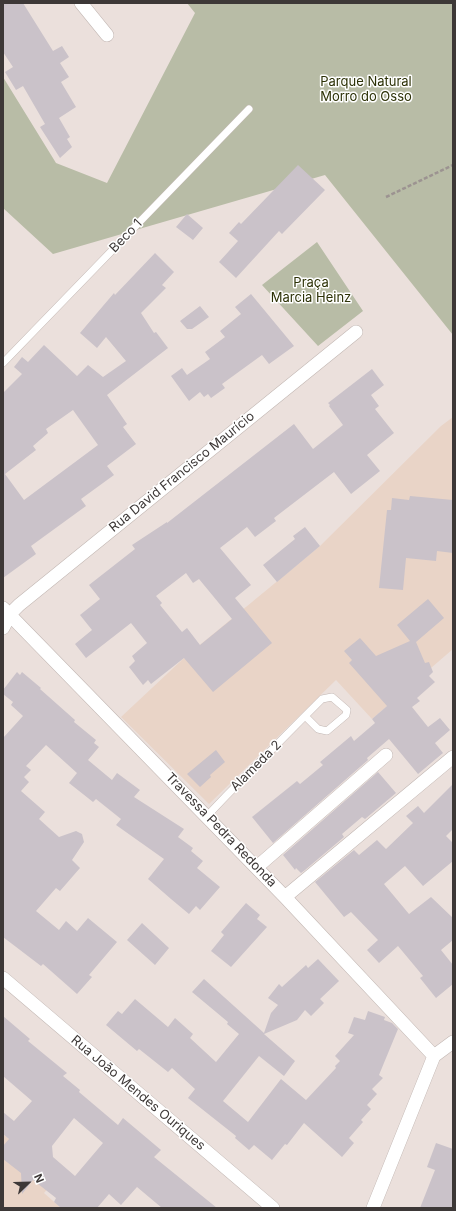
<!DOCTYPE html>
<html>
<head>
<meta charset="utf-8">
<style>
  body { margin:0 }
  #map { position:relative; width:456px; height:1211px; overflow:hidden; background:#ebe0dc; font-family:Inter,sans-serif }
  canvas { display:block }
  .frame { position:absolute; inset:0; border:4px solid #3d3837; pointer-events:none }
  .north { position:absolute; left:8px; top:1163px; width:40px; height:40px; -webkit-text-stroke:3px #fff; paint-order:stroke; rotate:67deg; font-size:11px; font-weight:700; line-height:16px; text-align:center; color:#3d3837 }
  .north::after { content:''; display:block; margin:auto; width:14px; height:18px; background:#3d3837; clip-path:polygon(50% 0,100% 100%,50% 72%,0 100%) }
</style>
</head>
<body>
<div id="map">
<canvas width="456" height="1211"></canvas>
<div class="frame"></div>
<div class="north">N</div>
</div>
<script>
const ctx = document.querySelector('canvas').getContext('2d');
ctx.lineJoin = 'round';
function paint(path, color) {
  ctx.fillStyle = color;
  ctx.fill(path, 'evenodd');
}
function poly(rows) {
  const path = new Path2D();
  for (const r of rows) {
    path.moveTo(r[0], r[1]);
    for (let i = 2; i < r.length; i += 2) path.lineTo(r[i], r[i + 1]);
  }
  return path;
}
function strokePath(path, color, width, dash) {
  ctx.strokeStyle = color;
  ctx.lineWidth = width;
  ctx.lineCap = dash ? 'butt' : 'round';
  ctx.setLineDash(dash || []);
  ctx.stroke(path);
}
function label(font, color, halo, rows, align = 'center') {
  ctx.font = font + ' Inter,sans-serif';
  ctx.lineWidth = 3;
  ctx.setLineDash([]);
  ctx.textBaseline = 'middle';
  ctx.strokeStyle = halo;
  ctx.fillStyle = color;
  for (const [text, x, y, turn = 0] of rows) {
    ctx.save();
    ctx.translate(x, y);
    ctx.rotate((+turn || 0) * Math.PI / 180);
    ctx.textAlign = isNaN(turn) ? turn : align;
    if (halo) ctx.strokeText(text, 0, 0);
    ctx.fillText(text, 0, 0);
    ctx.restore();
  }
}
paint(poly([
  [453,417,453,649,372,719,336,680,209,804,121,717,184,658,320,546,441,426],
  [3,1134,56,1179,44,1193,61,1208,3,1208]
]), '#e9d4c7');
paint(poly([
  [187,3,453,3,453,335,325,175,53,254,3,208,3,77,56,163,107,183,195,13],
  [317,242,363,311,318,346,262,285]
]), '#b8bca6');
paint(poly([
  [3,3,23,3,53,51,62,46,69,57,60,63,69,77,61,82,76,107,59,118,70,137,67,139,72,147,60,158,40,127,45,124,23,86,16,90,5,72,13,67,3,52],
  [298,165,325,190,282,234,279,231,236,278,219,262,238,241,229,233,239,222,241,224],
  [187,214,203,228,193,240,176,227],
  [155,253,174,272,162,285,166,288,141,313,154,333,156,332,168,348,107,395,127,424,123,427,136,444,107,466,114,475,81,499,86,506,31,546,36,554,3,578,3,393,22,374,14,367,22,357,28,362,44,345,77,376,88,365,103,377,126,361,106,337,97,348,80,333,114,293,115,295],
  [73,410,98,445,24,500,5,474,36,450,33,446,48,433,46,429],
  [251,294,294,346,269,364,262,355,222,384,225,388,211,398,208,394,204,397,200,392,189,401,171,376,182,368,187,375,210,359,205,352,225,337,220,331,241,314,235,307],
  [200,306,209,317,192,329,187,329,180,321],
  [372,369,384,385,371,395,379,406,375,409,394,433,367,455,380,471,351,494,334,472,274,518,276,521,255,537,247,527,220,548,251,585,235,598,272,643,213,692,184,658,151,684,148,680,143,685,129,667,135,661,132,656,147,643,131,623,86,658,75,644,92,630,80,615,100,599,89,585,135,549,132,545,167,522,167,523,294,424,313,449,343,425,329,406,330,405,328,403],
  [186,573,193,583,199,579,232,619,200,645,187,628,182,632,160,605,162,603,156,596],
  [410,496,453,500,453,553,437,551,436,561,406,558,403,590,379,588,387,510,391,510,392,498,409,500],
  [305,527,320,546,277,582,263,565,295,539,293,536],
  [428,599,444,618,416,642,425,663,429,662,433,672,429,676,435,682,417,698,420,701,412,707,428,727,440,718,450,730,435,743,443,753,418,774,389,739,367,758,368,760,273,843,252,817,297,781,300,784,323,765,320,762,351,736,354,741,375,723,372,719,387,706,349,663,352,660,344,651,360,638,376,656,410,641,397,625],
  [17,672,20,675,22,672,41,688,40,689,75,720,74,722,96,740,94,743,99,747,88,760,112,780,117,773,140,790,134,797,184,829,178,837,193,848,191,851,203,861,197,868,220,887,200,910,196,906,189,914,171,899,148,879,164,859,116,825,121,819,96,799,93,802,69,783,77,773,46,745,26,766,31,770,24,777,29,782,21,791,45,812,39,819,59,837,76,831,82,834,84,842,72,860,80,868,60,891,56,888,36,911,59,930,66,921,77,931,88,918,117,942,89,975,92,977,77,994,43,964,41,966,3,937,3,738,23,716,11,705,13,702,3,694,3,690],
  [216,750,225,762,210,775,211,777,200,787,187,774],
  [378,772,396,793,365,819,362,817,342,834,344,837,305,870,301,873,296,868,295,870,283,855],
  [453,784,453,829,446,836,453,843,453,861,423,886,405,866,384,884,409,914,431,897,453,918,453,940,441,950,453,965,453,984,436,998,420,978,423,976,398,946,379,963,367,950,378,940,351,912,344,917,315,882,354,850,359,855,377,840,386,849,413,823,406,816,418,806,424,813],
  [246,903,260,915,257,919,267,927,231,967,211,951,224,935,221,932],
  [142,923,169,948,155,965,127,940],
  [318,959,339,981,320,999,324,1003,311,1016,305,1010,297,1020,264,1034,295,1061,284,1076,259,1056,223,1101,248,1122,281,1079,306,1100,336,1068,335,1066,340,1061,335,1056,354,1035,348,1033,354,1017,365,1020,368,1011,385,1017,384,1020,392,1023,398,1029,379,1075,383,1078,372,1089,377,1094,367,1105,371,1109,361,1120,363,1122,349,1138,354,1143,342,1157,304,1123,287,1145,285,1144,272,1160,254,1145,249,1150,235,1138,236,1136,188,1098,195,1089,172,1068,168,1072,139,1049,137,1051,106,1025,118,1011,122,1014,135,999,168,1027,175,1018,193,1034,190,1038,216,1062,239,1034,227,1024,228,1022,192,992,204,979,264,1033,271,1013,278,1005,268,998,279,984,282,987,306,965,308,968],
  [3,1016,30,1039,28,1041,67,1073,63,1076,80,1090,79,1092,118,1125,123,1118,161,1150,154,1157,217,1208,162,1208,137,1187,121,1205,109,1194,97,1208,61,1208,54,1202,56,1198,33,1180,22,1194,21,1173,3,1159,3,1146,9,1139,3,1134,3,1112,14,1121,32,1101,3,1076],
  [74,1118,103,1143,75,1176,53,1157,52,1146],
  [436,1143,453,1149,453,1208,420,1208,435,1170,427,1167]
]), '#cac2c9');
const lane = poly([
  [3,363,249,109],
  [207,816,226,796,305,716,322,699,332,697,347,710,346,715,327,731,318,729,305,716]
]);
const street = poly([
  [81,3,107,35],
  [3,608,285,897,434,1056],
  [3,628,10,614,19,605,356,332],
  [257,867,386,755],
  [285,897,453,757],
  [3,978,273,1208],
  [373,1208,434,1056,453,1042]
]);
strokePath(lane, '#c2b7b3', 8);
strokePath(street, '#c2b7b3', 14);
strokePath(poly([
  [386,197,453,165]
]), '#9c9391', 2.5, [4, 2]);
strokePath(lane, '#fff', 7);
strokePath(street, '#fff', 13);
label('13px', '#2c3106', '#fff', [
  ["Parque Natural",366,82],
  ["Morro do Osso",366,97],
  ["Praça",311,283],
  ["Marcia Heinz",311,298]
]);
label('13px', '#3d3837', '#fff', [
  ["Beco 1",126,236,-46],
  ["Rua David Francisco Maurício",182,472,-39],
  ["Alameda 2",256,766,-45],
  ["Travessa Pedra Redonda",221,830,46],
  ["Rua João Mendes Ouriques",138,1093,40]
]);
</script>
</body>
</html>
